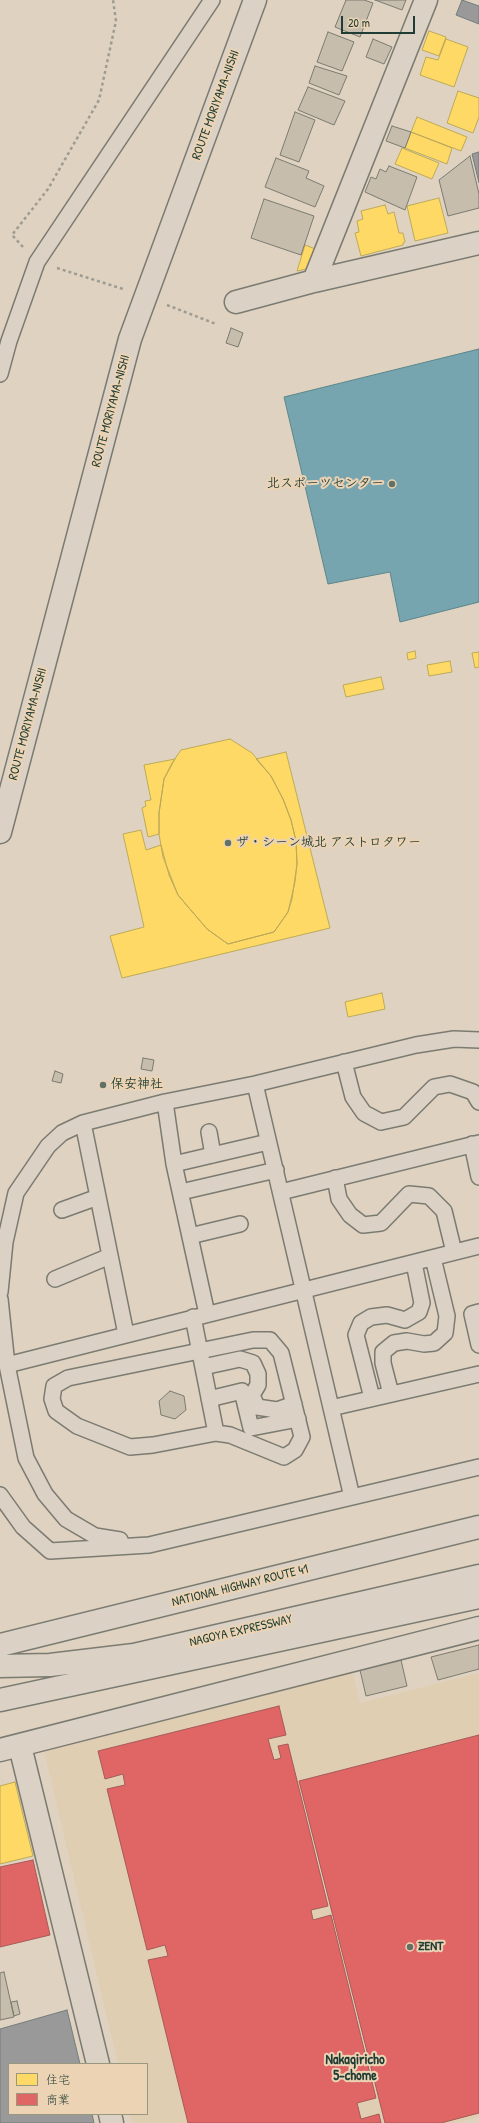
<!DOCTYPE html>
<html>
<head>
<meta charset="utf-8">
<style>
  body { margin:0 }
  #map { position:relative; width:479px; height:2123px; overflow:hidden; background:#dfd2c1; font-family:"Patrick Hand","Klee One",sans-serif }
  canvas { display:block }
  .legend { position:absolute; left:8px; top:2063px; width:140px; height:52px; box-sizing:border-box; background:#ecd3b4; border:1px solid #9a9781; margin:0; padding:5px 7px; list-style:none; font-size:12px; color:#1f3d34 }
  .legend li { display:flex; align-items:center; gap:8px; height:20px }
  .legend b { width:20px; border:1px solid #9a9781 }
  .scale { position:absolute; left:341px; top:16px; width:74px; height:18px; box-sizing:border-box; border:2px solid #1f3d34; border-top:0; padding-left:5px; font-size:12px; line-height:14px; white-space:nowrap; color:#1f3d34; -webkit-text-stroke:3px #ecd3b4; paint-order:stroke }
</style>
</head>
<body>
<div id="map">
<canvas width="479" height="2123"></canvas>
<ul class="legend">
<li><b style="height:11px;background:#ffd966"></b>住宅</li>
<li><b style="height:11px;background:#e06666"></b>商業</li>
</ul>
<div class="scale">20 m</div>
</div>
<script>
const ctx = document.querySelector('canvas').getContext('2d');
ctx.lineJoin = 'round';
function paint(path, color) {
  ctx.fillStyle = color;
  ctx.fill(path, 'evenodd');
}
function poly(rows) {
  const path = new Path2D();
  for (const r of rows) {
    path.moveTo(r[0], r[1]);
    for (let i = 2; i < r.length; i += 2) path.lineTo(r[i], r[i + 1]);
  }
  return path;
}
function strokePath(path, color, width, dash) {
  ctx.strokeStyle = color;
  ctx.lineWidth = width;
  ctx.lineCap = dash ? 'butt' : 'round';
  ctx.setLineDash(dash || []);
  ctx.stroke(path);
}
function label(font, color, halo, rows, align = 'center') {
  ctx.font = font + ' "Patrick Hand","Klee One",sans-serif';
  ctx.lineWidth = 4;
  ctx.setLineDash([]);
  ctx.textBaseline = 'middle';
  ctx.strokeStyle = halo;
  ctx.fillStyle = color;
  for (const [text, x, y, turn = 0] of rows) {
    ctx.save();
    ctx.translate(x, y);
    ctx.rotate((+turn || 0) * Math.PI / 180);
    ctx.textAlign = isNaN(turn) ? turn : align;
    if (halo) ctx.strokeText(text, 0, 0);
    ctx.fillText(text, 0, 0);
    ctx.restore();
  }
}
paint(poly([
  [352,1669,360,1703,479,1673,479,2117,456,2123,132,2123,130,2114,147,2114,147,2064,118,2064,42,1743]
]), '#e0ceb3');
const homes = poly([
  [429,31,446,37,439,56,422,50,429,31],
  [446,39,468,47,454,87,420,75,426,57,438,60,446,39],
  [458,91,479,98,479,117,473,133,447,123,458,91],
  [417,117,467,137,461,151,411,132,417,117],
  [411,132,452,148,447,164,405,148,411,132],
  [402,148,439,163,432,179,395,164,402,148],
  [439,198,448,233,415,241,407,206,439,198],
  [385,205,388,214,394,212,399,233,403,233,405,242,403,243,403,245,361,256,355,233,359,232,357,221,363,219,361,211,385,205],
  [305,245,318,250,311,268,297,271,305,245],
  [415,651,416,658,408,660,407,653,415,651],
  [479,652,479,667,475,668,472,653,479,652],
  [450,661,452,672,429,676,427,665,450,661],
  [381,677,384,689,346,697,343,685,381,677],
  [230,739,252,753,271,776,283,799,291,820,296,841,297,864,295,882,288,912,274,932,228,944,207,929,178,895,163,857,159,834,159,813,164,779,172,763,181,750,230,739],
  [286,752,330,928,122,978,110,936,144,927,123,834,141,830,146,850,161,845,169,875,178,895,207,929,228,944,274,932,288,912,292,899,297,864,296,841,291,820,283,799,271,776,256,759,286,752],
  [175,759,164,779,159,813,159,834,148,837,142,808,146,806,145,801,151,800,144,765,175,759],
  [382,993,385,1009,348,1017,345,1002,382,993],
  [15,1782,33,1856,0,1864,0,1786,15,1782]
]);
paint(homes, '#ffd966');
strokePath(homes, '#bcaa57', 1);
const shops = poly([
  [279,1706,286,1735,268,1739,274,1760,281,1758,278,1746,288,1744,328,1906,311,1910,313,1920,331,1915,376,2098,357,2103,361,2119,379,2114,381,2123,188,2123,148,1960,168,1956,165,1945,147,1950,107,1789,125,1785,123,1774,105,1779,98,1751,279,1706],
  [479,1735,479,2113,441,2123,385,2123,299,1781,479,1735],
  [33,1860,50,1935,0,1947,0,1867,33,1860]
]);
paint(shops, '#e06666');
strokePath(shops, '#a65a57', 1);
const public = poly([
  [479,349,479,602,400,622,390,572,328,584,284,397,479,349]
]);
paint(public, '#76a5af');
strokePath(public, '#5c868a', 1);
const industry = poly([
  [462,0,479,6,479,24,456,15,462,0],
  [479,152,479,183,472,154,479,152],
  [67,2010,80,2064,9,2064,9,2114,92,2114,94,2123,0,2123,0,2029,67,2010]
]);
paint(industry, '#999');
strokePath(industry, '#747d7b', 1);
const building = poly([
  [346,0,364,0,373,3,360,37,335,27,346,0],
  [375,0,406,0,402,10,375,0],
  [328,32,354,42,342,71,317,62,328,32],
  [373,39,392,47,384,64,366,57,373,39],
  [315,66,347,76,339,95,309,83,315,66],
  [308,87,345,101,334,125,298,110,308,87],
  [295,112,315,120,299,162,280,155,295,112],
  [392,126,411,132,405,148,386,141,392,126],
  [470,156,479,194,479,208,448,216,439,180,470,156],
  [276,158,309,171,306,178,324,186,315,207,265,187,276,158],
  [389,166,417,177,405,210,365,192,371,177,376,179,380,169,386,172,389,166],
  [264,199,314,216,301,255,251,238,264,199],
  [231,328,243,333,238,347,226,343,231,328],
  [143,1058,154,1060,152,1071,141,1069,143,1058],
  [55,1071,63,1074,61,1083,52,1081,55,1071],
  [170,1391,184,1396,186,1410,175,1419,161,1415,159,1401,170,1391],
  [479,1645,479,1669,438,1680,431,1657,479,1645],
  [401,1660,407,1686,366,1696,360,1670,401,1660],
  [4,1972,14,2017,0,2020,0,1973,4,1972],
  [17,2001,20,2014,14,2016,11,2002,17,2001]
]);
paint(building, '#c6bdad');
strokePath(building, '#7b7b71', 1);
const lane = poly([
  [0,374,9,341,37,262,212,0],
  [344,1062,353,1097,364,1113,381,1122,404,1117,434,1087,450,1084,473,1092,479,1102],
  [255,1084,352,1497],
  [165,1102,174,1164,207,1314],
  [83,1123,126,1334],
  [209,1132,213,1155],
  [472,1144,479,1177],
  [174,1164,268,1142],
  [335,1178,339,1199,350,1215,363,1225,381,1223,409,1194,429,1196,444,1211,454,1252],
  [181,1192,276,1170],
  [281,1192,479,1143],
  [62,1210,98,1197],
  [190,1236,240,1224],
  [55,1279,110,1256],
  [0,1292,5,1242,16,1193,48,1146,62,1133,83,1123,165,1102,255,1084,416,1045,454,1039,479,1040],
  [0,1299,7,1365,26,1458,45,1494,66,1519,95,1536,120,1540],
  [479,1312,472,1314,479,1345],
  [193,1317,216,1433],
  [253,1340,270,1340,281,1353,302,1437,295,1450,284,1457,230,1435,216,1433,153,1445,130,1447,77,1426,56,1411,52,1399,54,1386,68,1378,253,1340],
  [7,1365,479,1246],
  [203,1367,240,1359,253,1363,258,1374,258,1385,252,1395,257,1407,277,1410,294,1404],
  [391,1394,383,1363,383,1352,394,1343,407,1341,424,1344,434,1343,445,1333,447,1316,433,1258],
  [372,1398,356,1335,361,1323,371,1317,387,1315,405,1320,419,1312,422,1303,414,1263],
  [209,1399,242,1391,251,1428,298,1419],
  [331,1408,479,1374],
  [0,1495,23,1527,50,1551,149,1545,479,1467]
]);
const street = poly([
  [314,281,426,0],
  [236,302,314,281,479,243],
  [20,1746,98,2064],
  [0,1750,479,1628],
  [110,2114,112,2123]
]);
const secondary = poly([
  [0,832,130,339,255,0]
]);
const highway = poly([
  [0,1645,479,1527],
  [0,1666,50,1665,134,1655,479,1576],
  [0,1700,479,1597]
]);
strokePath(lane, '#7b7b71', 18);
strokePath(street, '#7b7b71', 25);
strokePath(secondary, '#7b7b71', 25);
strokePath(highway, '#7b7b71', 25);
strokePath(poly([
  [23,247,12,235,48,189,99,100,116,21,113,0],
  [57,268,123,289],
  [167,305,216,324]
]), '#9e9b91', 2.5, [3, 3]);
strokePath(lane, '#dbd1c5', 15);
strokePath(street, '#dbd1c5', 22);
strokePath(secondary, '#dbd1c5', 22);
strokePath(highway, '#dbd1c5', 22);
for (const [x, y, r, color] of [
  [392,484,4,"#627165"],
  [228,843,4,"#627165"],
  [103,1085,4,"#627165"],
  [410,1947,4,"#627165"]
]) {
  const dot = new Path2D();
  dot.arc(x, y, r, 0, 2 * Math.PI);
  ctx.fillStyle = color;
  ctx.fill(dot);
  strokePath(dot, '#ecd3b4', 1.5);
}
label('13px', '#1f3d34', '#ecd3b4', [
  ["ROUTE MORIYAMA-NISHI",216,105,-70],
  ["ROUTE MORIYAMA-NISHI",111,411,-75],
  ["ROUTE MORIYAMA-NISHI",28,724,-75],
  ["NATIONAL HIGHWAY ROUTE 41",240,1586,-14],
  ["NAGOYA EXPRESSWAY",241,1631,-13]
]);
label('bold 13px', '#1f3d34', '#ecd3b4', [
  ["北スポーツセンター",384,484,"right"],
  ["ザ・シーン城北 アストロタワー",236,843],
  ["保安神社",111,1085],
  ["ZENT",418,1947]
], 'left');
label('bold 14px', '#1f3d34', '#ecd3b4', [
  ["Nakagiricho",355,2060],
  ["5-chome",355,2076]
]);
</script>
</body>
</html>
